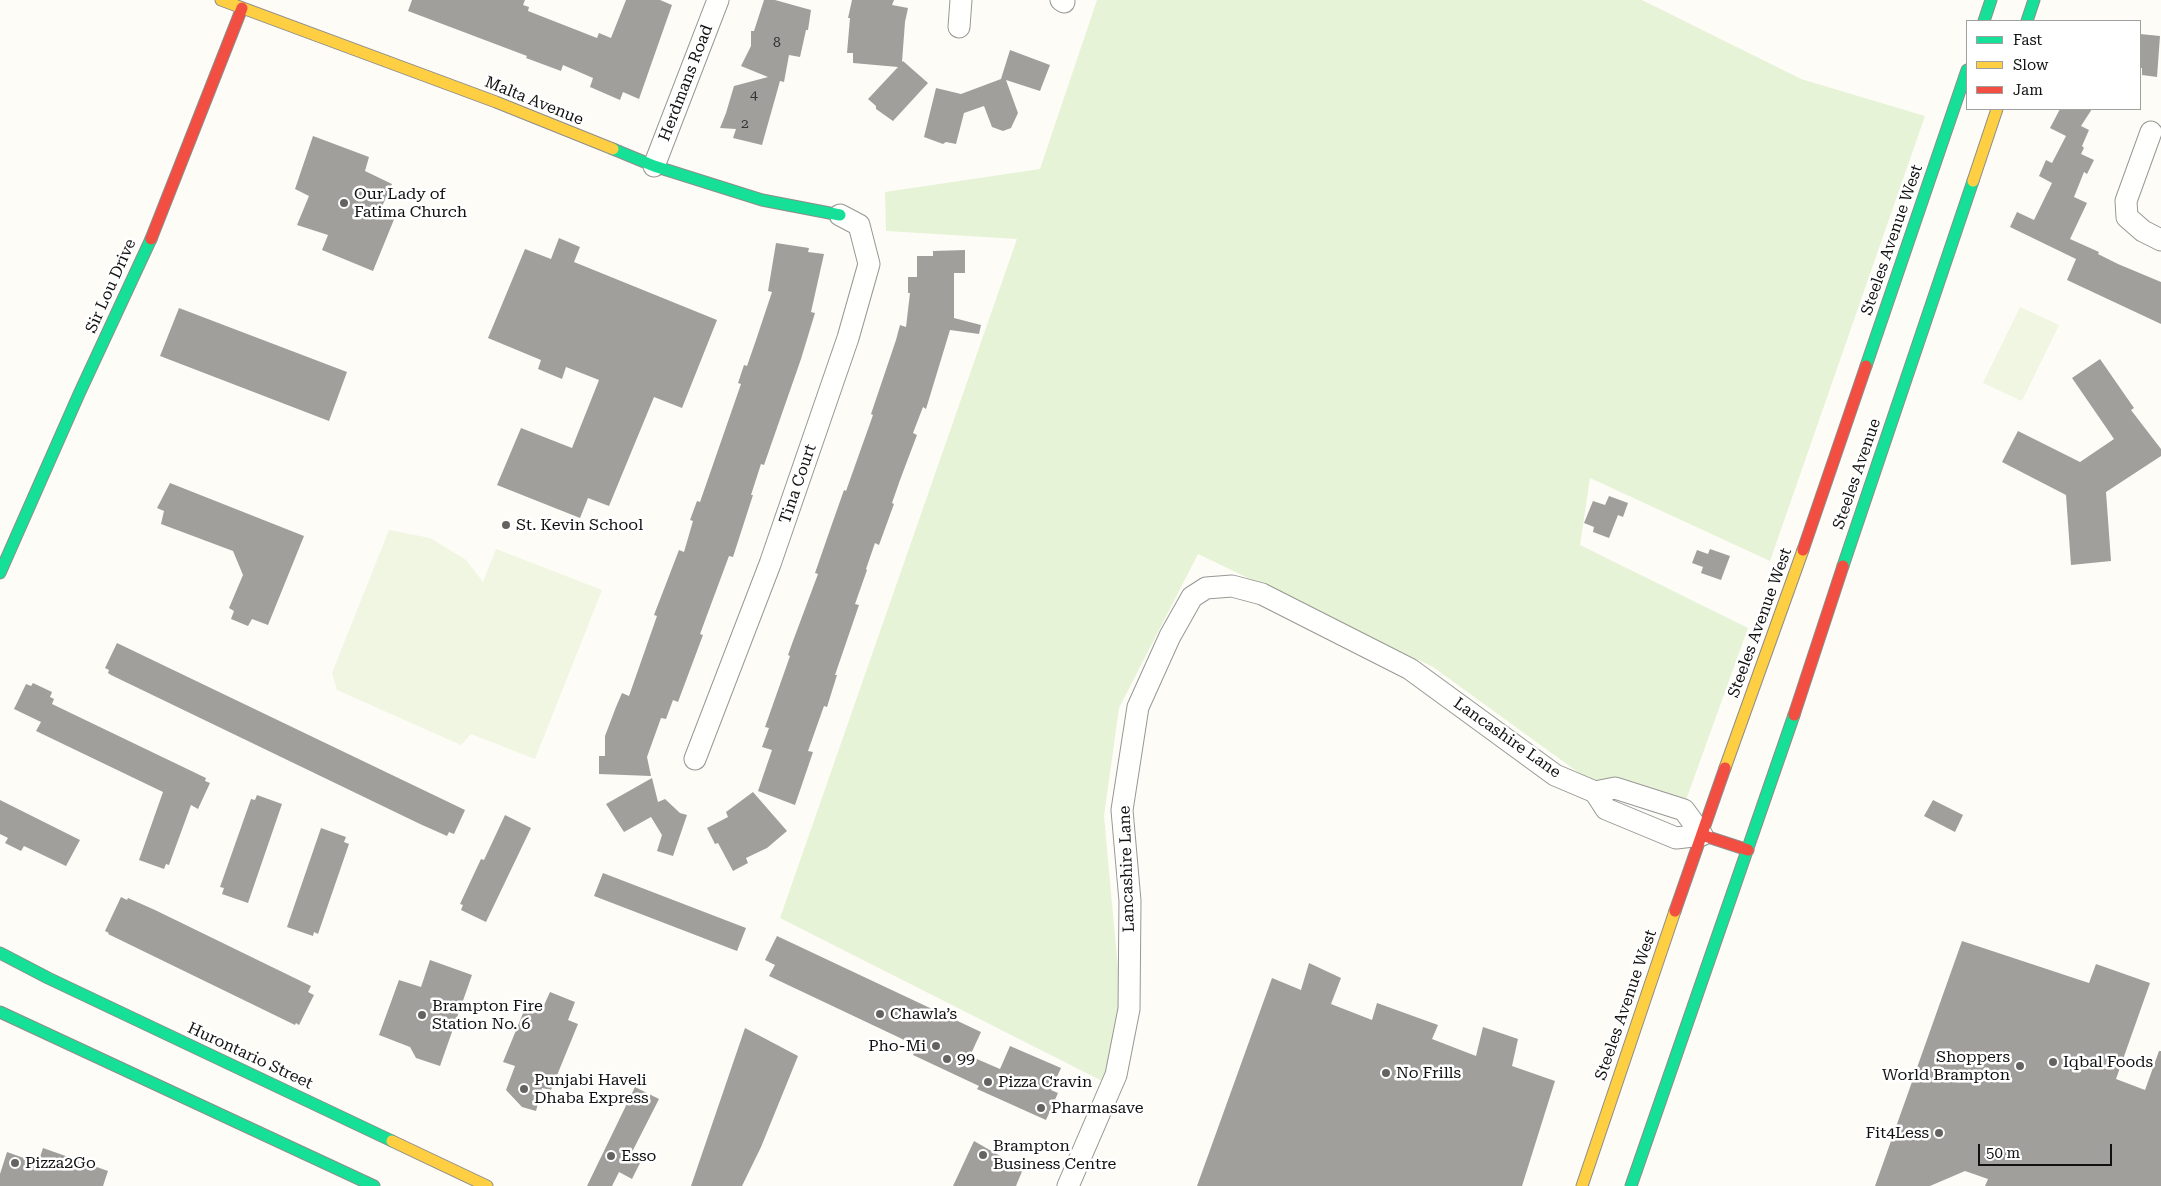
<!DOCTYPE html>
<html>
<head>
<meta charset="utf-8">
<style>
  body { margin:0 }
  #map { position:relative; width:2161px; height:1186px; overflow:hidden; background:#fdfcf7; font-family:"Roboto Serif",serif }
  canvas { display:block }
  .legend { position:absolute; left:1966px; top:20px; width:175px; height:90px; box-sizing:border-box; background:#fff; border:1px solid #a0a0a0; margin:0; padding:6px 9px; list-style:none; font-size:15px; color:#111 }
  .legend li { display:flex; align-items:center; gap:10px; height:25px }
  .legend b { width:25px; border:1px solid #a0a0a0 }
  .scale { position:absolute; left:1978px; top:1144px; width:134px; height:22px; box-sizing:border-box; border:2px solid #111; border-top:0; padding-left:6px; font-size:15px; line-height:18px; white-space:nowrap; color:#111; -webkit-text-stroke:4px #fff; paint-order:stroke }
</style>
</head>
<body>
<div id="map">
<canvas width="2161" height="1186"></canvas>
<ul class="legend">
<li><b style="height:6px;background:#16e098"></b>Fast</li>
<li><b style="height:6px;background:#ffcf43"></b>Slow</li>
<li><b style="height:6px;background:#f24e42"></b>Jam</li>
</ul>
<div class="scale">50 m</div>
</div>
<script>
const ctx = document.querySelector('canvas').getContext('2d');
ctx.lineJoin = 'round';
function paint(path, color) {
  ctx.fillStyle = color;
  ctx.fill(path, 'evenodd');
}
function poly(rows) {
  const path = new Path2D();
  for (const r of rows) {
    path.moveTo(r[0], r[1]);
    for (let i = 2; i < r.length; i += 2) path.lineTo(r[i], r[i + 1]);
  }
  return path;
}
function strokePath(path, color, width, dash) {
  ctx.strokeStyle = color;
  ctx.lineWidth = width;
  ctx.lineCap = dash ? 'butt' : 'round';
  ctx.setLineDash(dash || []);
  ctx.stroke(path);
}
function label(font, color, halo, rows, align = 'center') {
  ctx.font = font + ' "Roboto Serif",serif';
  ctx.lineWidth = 5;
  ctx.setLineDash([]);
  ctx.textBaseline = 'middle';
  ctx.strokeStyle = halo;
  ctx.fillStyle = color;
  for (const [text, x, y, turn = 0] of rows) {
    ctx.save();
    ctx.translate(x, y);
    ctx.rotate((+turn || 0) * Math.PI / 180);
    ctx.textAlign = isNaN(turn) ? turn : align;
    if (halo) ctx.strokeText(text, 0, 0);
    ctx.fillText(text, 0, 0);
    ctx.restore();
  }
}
paint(poly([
  [1097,0,1642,0,1801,79,1925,116,1770,561,1590,478,1580,545,1748,628,1681,814,1586,778,1433,667,1198,554,1119,708,1104,816,1123,1023,1108,1084,780,918,1017,239,886,231,885,192,1040,169]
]), '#e7f3d7');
paint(poly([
  [2020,307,2059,325,2022,401,1983,383],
  [389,530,430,538,466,560,483,582,496,549,602,590,535,759,471,734,461,745,337,690,332,673]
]), '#f0f6e1');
paint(poly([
  [412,0,525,0,523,5,529,7,528,11,597,38,599,33,611,38,626,0,660,0,672,5,639,99,623,92,620,100,590,87,593,78,563,65,561,71,526,58,527,56,408,11],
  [764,0,775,0,811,10,808,30,806,30,800,57,789,55,784,82,780,81,762,145,733,138,736,129,720,128,726,113,734,86,768,77,741,66,751,46,751,31,754,31],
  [852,0,894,0,892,5,908,8,905,22,902,62,903,61,928,83,893,121,876,109,876,106,868,99,898,67,853,63,853,53,847,53,850,18,848,18],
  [2140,34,2160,36,2157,77,2142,75,2142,68,2140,68],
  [1010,50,1050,65,1040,91,1006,80,1018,113,1011,128,1003,131,992,127,984,106,964,113,956,144,946,142,943,144,924,137,936,88,961,94,1001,79],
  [2060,109,2092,109,2081,126,2089,130,2082,146,2084,148,2081,154,2094,160,2087,174,2084,172,2074,197,2087,203,2070,239,2099,252,2098,254,2118,264,2161,282,2161,324,2067,280,2076,259,2010,227,2017,212,2034,220,2052,183,2039,176,2046,160,2052,163,2066,136,2050,128],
  [313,136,369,157,365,171,392,184,380,211,395,217,373,271,322,250,328,235,297,225,309,196,295,189],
  [559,238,580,247,574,262,717,320,682,408,654,397,609,506,588,498,580,518,497,485,521,428,572,448,599,380,566,367,562,379,538,369,541,360,488,338,525,249,551,259],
  [776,243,809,248,808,252,824,254,811,312,815,313,801,359,764,465,761,464,751,495,753,495,733,557,729,556,700,634,703,635,678,702,673,700,666,719,661,718,647,757,651,776,599,774,599,756,605,756,605,736,616,707,622,693,629,696,657,616,654,615,679,550,684,552,693,521,690,520,697,501,700,502,741,384,738,383,744,365,747,366,756,340,772,292,768,291],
  [965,250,965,273,954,273,954,318,981,325,979,334,950,330,926,409,923,407,913,433,917,435,900,480,892,503,894,504,879,545,875,543,866,569,867,570,855,604,859,605,835,675,837,675,827,707,824,706,808,751,813,752,795,805,758,791,772,750,762,747,769,728,765,727,790,656,788,655,793,641,818,574,815,573,832,524,844,490,846,491,873,415,871,414,896,340,900,325,906,327,910,293,908,293,908,277,917,277,917,256,933,256,933,251],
  [179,308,347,372,329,421,160,356],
  [2100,359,2134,408,2131,410,2161,449,2161,456,2106,492,2111,561,2071,565,2066,495,2002,462,2018,431,2080,462,2114,439,2072,378],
  [170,483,304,536,268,625,252,619,248,626,231,619,234,611,229,608,243,575,233,551,161,524,164,511,157,508],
  [1609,496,1628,503,1623,517,1618,515,1609,538,1593,532,1594,527,1584,523,1593,501,1605,505],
  [1710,549,1730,556,1721,580,1701,573,1703,567,1692,563,1697,550,1708,554],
  [117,643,465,810,454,834,449,832,447,836,420,824,111,675,108,673,109,670,105,668],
  [33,683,52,692,50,697,54,699,52,704,206,778,205,781,210,783,198,809,191,805,169,865,166,864,164,869,139,860,163,792,36,731,41,722,14,709,26,684,31,686],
  [652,778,658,802,665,799,680,813,687,815,673,856,657,851,662,835,651,817,624,832,606,804],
  [753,792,787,831,767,848,746,858,748,863,733,871,718,843,715,844,707,828,728,817,726,812],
  [257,795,282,804,248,903,222,894,224,888,220,887,251,799,255,800],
  [0,800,80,840,66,866,24,846,21,851,5,843,8,838,0,834],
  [1933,800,1963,815,1955,832,1924,816],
  [505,815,531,828,486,922,461,910,463,905,460,904,481,859,484,860],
  [321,828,346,837,344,842,349,844,318,934,314,932,313,936,287,927],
  [603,873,746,928,737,951,594,896],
  [121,897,127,900,128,898,155,910,311,986,308,992,314,995,299,1025,296,1023,295,1025,108,934,109,933,105,931],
  [777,936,981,1032,970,1056,1000,1069,1010,1046,1061,1068,1051,1090,1058,1093,1046,1120,977,1089,979,1086,913,1055,917,1046,769,976,775,965,765,960],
  [1962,941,2089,983,2096,964,2150,983,2116,1079,2145,1090,2159,1051,2161,1051,2161,1186,1985,1186,1988,1179,1965,1171,1930,1186,1875,1186],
  [430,960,472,975,440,1066,416,1058,410,1047,379,1035,399,980,421,987],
  [1309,963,1341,978,1331,1004,1372,1020,1377,1003,1438,1025,1432,1039,1476,1056,1483,1027,1518,1039,1512,1066,1555,1081,1522,1186,1197,1186,1272,978,1301,990],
  [550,992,575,1002,568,1020,578,1024,551,1090,542,1088,536,1111,522,1107,506,1090,515,1066,503,1062,526,1006,541,1012],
  [745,1028,798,1056,761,1147,742,1186,691,1186],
  [635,1087,659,1099,629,1158,640,1163,632,1179,619,1172,612,1186,587,1186],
  [974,1141,1023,1169,1016,1186,953,1186],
  [43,1148,108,1171,103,1186,0,1186,0,1174,7,1152,38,1163]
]), '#a19f9c');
const street = poly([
  [1061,0,1064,2],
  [959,27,961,0],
  [2151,132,2126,201,2127,217,2143,231,2161,240],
  [654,166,718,0],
  [695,759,770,564,848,338,869,264,859,225,840,215],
  [1068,1186,1116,1075,1129,1009,1130,901,1122,810,1138,707,1170,636,1192,597,1206,588,1232,586,1262,594,1410,669,1555,775,1595,792,1606,809,1676,838,1702,835,1684,810,1615,788,1595,792]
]);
const fast = poly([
  [1984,21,1991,0],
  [2027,21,2034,0],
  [613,149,654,166,762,200,840,215],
  [1866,366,1967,70],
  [1843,566,1973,181],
  [0,573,79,394,151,239],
  [0,953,48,978,392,1141],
  [0,1012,374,1186],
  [1631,1186,1794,715]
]);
const slow = poly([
  [221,0,496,102,613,149],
  [1973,181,1997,109],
  [1725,768,1803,550],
  [392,1141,487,1186],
  [1582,1186,1675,911]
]);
const jam = poly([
  [151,239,242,8],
  [1803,550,1866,366],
  [1794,715,1843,566],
  [1702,835,1748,850],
  [1675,911,1725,768]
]);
strokePath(street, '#979795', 23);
strokePath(fast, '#8e8d8b', 13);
strokePath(slow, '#8e8d8b', 13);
strokePath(jam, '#8e8d8b', 13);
strokePath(street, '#fffffe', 21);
strokePath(fast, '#16e098', 11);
strokePath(slow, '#ffcf43', 11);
strokePath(jam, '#f24e42', 11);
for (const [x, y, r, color] of [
  [344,203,5,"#646362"],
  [506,525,5,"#646362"],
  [880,1014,5,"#646362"],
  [422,1015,5,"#646362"],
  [936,1046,5,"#646362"],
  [947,1059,5,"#646362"],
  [2053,1062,5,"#646362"],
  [2020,1066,5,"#646362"],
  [1386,1073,5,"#646362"],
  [988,1082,5,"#646362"],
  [524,1089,5,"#646362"],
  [1041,1108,5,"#646362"],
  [1939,1133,5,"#646362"],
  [983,1155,5,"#646362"],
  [611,1156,5,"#646362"],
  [15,1163,5,"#646362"]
]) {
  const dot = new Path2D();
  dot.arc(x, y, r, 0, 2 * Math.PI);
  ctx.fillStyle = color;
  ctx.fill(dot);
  strokePath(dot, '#fff', 2);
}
label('14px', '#353434', null, [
  ["8",777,43],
  ["4",754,95],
  ["2",745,124]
]);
label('16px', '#111', '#fff', [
  ["Herdmans Road",686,83,-69],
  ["Malta Avenue",534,101,22],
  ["Steeles Avenue West",1892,240,-71],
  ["Sir Lou Drive",111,286,-66],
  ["Steeles Avenue",1857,474,-71],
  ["Tina Court",798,484,-71],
  ["Steeles Avenue West",1760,623,-70],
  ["Lancashire Lane",1507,738,35],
  ["Lancashire Lane",1127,869,-92],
  ["Steeles Avenue West",1626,1005,-71],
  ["Hurontario Street",250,1056,25]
]);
label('16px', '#111', '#fff', [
  ["Our Lady of",354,194],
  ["Fatima Church",354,212],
  ["St. Kevin School",516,525],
  ["Brampton Fire",432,1006],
  ["Station No. 6",432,1024],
  ["Chawla’s",890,1014],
  ["Pho-Mi",926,1046,"right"],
  ["Shoppers",2010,1057,"right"],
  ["World Brampton",2010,1075,"right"],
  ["99",957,1059],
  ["Iqbal Foods",2063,1062],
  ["No Frills",1396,1073],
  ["Punjabi Haveli",534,1080],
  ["Dhaba Express",534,1098],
  ["Pizza Cravin",998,1082],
  ["Pharmasave",1051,1108],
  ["Fit4Less",1929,1133,"right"],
  ["Brampton",993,1146],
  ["Business Centre",993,1164],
  ["Esso",621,1156],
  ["Pizza2Go",25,1163]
], 'left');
</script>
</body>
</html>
